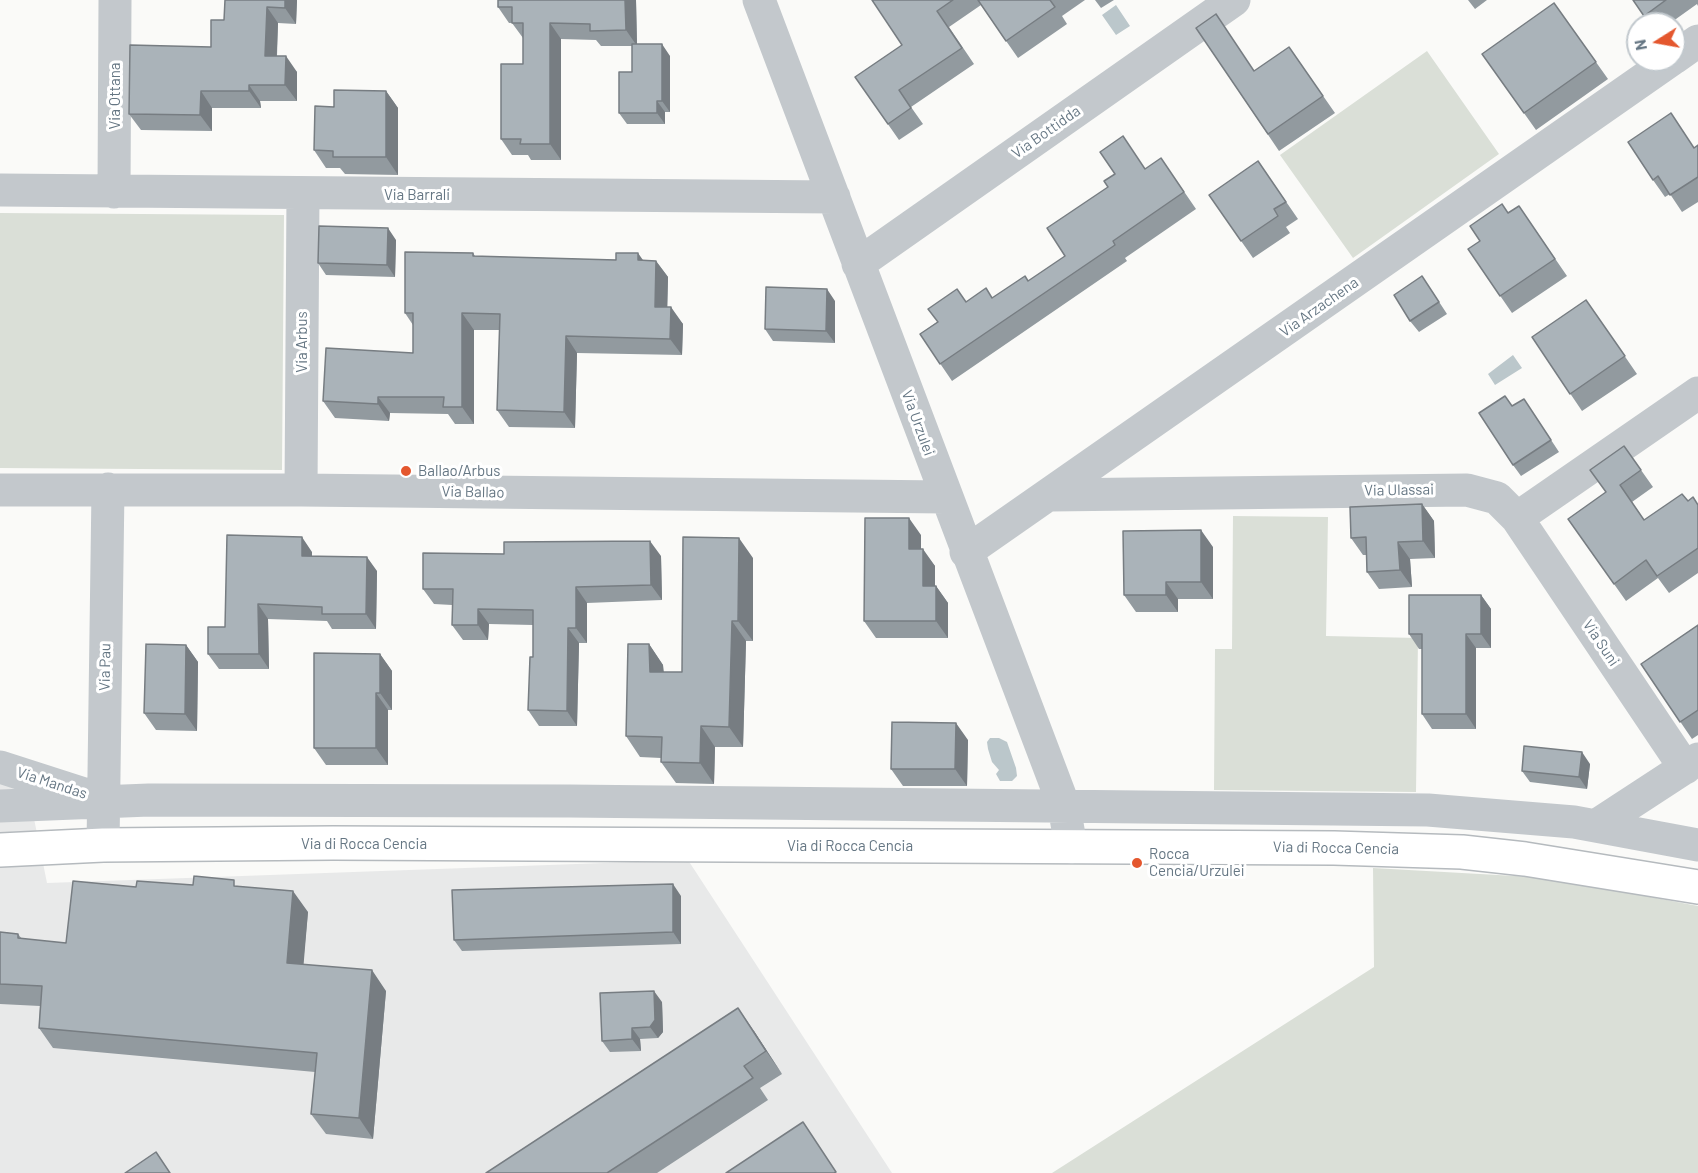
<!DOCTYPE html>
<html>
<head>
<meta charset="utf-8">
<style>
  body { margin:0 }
  #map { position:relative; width:1698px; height:1173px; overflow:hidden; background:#fafaf8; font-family:Barlow,sans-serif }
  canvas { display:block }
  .north { position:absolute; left:1626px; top:12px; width:60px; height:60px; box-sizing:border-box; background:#fff; border:2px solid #c1c8cd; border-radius:50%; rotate:259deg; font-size:16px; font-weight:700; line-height:24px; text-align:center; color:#657683 }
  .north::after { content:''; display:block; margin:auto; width:21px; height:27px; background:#e4572e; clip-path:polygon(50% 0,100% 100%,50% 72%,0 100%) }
</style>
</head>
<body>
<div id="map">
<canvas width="1698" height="1173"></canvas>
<div class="north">N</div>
</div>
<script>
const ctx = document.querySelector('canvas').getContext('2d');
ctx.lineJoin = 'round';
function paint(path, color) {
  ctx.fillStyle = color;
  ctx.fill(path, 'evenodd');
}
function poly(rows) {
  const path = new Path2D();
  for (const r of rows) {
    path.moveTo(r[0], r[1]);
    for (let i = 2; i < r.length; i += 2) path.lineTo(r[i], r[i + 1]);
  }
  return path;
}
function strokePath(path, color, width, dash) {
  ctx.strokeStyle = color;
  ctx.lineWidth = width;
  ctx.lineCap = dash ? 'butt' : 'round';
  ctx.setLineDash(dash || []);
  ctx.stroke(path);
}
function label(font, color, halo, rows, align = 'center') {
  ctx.font = font + ' Barlow,sans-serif';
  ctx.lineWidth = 6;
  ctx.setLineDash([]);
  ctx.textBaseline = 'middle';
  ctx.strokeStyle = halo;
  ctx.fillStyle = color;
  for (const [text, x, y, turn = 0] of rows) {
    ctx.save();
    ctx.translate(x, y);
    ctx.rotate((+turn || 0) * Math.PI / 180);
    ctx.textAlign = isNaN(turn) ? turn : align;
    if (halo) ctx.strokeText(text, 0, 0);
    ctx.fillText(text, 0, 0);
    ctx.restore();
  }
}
paint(poly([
  [0,776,27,784,47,883,688,860,892,1173,0,1173]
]), '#e8e9e9');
paint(poly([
  [1427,51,1499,154,1353,258,1280,155],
  [0,213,284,215,282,470,0,468],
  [1233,516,1328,517,1326,636,1418,638,1416,792,1214,790,1215,649,1232,649],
  [1373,868,1551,878,1698,906,1698,1173,1052,1173,1374,967]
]), '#dadfd7');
paint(poly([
  [1116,5,1130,26,1116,35,1102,15],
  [1513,355,1522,368,1495,385,1488,374],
  [990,738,999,738,1007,742,1016,768,1017,776,1012,781,1000,781,996,774,999,770,992,762,988,749,987,742]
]), '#bbc7cb');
const major = poly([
  [0,850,103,845,333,843,1334,848,1462,852,1525,859,1698,887]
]);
strokePath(major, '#b5babe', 36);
strokePath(poly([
  [759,0,1064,806,1071,847],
  [1674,58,1698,41],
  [0,190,834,197],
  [114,192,115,0],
  [858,264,1234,0],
  [0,490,301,490,945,497],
  [301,490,303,194],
  [1051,495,1467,490,1497,498,1517,518,1698,393],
  [1517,518,1685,768],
  [966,552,1671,60],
  [0,767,87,795],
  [0,806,149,800,569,801,1428,810,1574,822,1698,845],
  [1597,825,1698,759],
  [103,845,108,489]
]), '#c3c8cc', 33);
strokePath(major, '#fff', 33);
paint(poly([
  [225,0,297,0,296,24,278,23,277,56,297,72,297,101,260,101,261,108,212,108,212,131,141,130,129,114,211,47,224,20],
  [498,0,636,0,637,44,670,56,670,112,665,112,665,124,627,124,619,113,632,72,632,46,601,46,596,40,561,39,561,160,531,160,528,155,512,155,501,139,523,64,523,38,512,23,509,23,498,7],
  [872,0,1085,0,1062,16,1067,24,1018,58,981,5,949,27,974,64,911,107,923,124,899,140,855,77,902,45],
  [1095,0,1114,0,1101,8],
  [1468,0,1487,0,1475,9],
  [1633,0,1698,0,1698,6,1697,4,1669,24,1650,24],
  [1554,3,1608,79,1536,130,1482,54],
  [1196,28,1255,71,1289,47,1335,113,1279,151],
  [386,91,398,108,398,175,345,174,340,168,326,168,314,150,334,107],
  [1698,145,1698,202,1682,212,1670,194,1665,197,1653,180],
  [1161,158,1196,209,1125,258,1127,261,952,381,920,334,966,301,993,298,1029,281,1065,256,1146,169],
  [1258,161,1298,219,1286,227,1290,233,1253,258,1209,195],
  [1519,206,1567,276,1512,313,1468,249,1480,241,1508,213],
  [396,240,395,277,326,275,318,263],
  [473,253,475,256,656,261,668,277,667,307,683,324,682,355,577,353,575,428,509,427,497,410,500,330,474,330,474,424,455,424,448,414,390,413,389,421,335,418,323,401,413,353,413,325,405,313],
  [1430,288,1447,314,1419,332,1410,321],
  [1586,300,1637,374,1582,411,1532,337],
  [835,301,835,343,773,341,765,329],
  [1524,399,1559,452,1521,476,1513,465,1512,406],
  [1624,446,1653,487,1632,502,1644,520,1688,501,1698,505,1698,573,1669,593,1658,578,1626,601,1568,519,1606,492],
  [1422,504,1434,521,1435,558,1410,559,1412,587,1379,589,1367,572,1366,555,1363,555,1351,538],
  [921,535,921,549,935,566,935,586,936,586,948,603,948,638,876,638,864,621],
  [1213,547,1213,599,1178,599,1178,612,1136,612,1124,595],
  [312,552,312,556,377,571,376,629,332,629,327,621,268,619,269,669,219,669,208,654,225,627],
  [661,556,662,600,587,603,587,643,579,643,577,726,539,726,528,710,533,657,533,625,489,624,488,640,463,640,452,625,452,605,434,604,423,589],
  [753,558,753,641,746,641,743,747,715,747,714,784,676,783,661,762,661,758,640,757,626,736,649,644,663,665,664,672,682,672],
  [1481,595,1491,609,1491,648,1476,648,1476,729,1432,729,1422,714,1422,649,1419,649,1409,634],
  [1698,625,1698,735,1692,739,1641,664],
  [186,645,198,662,197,731,156,730,144,713],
  [380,654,392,671,392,710,388,710,388,765,326,765,314,748],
  [968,740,967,786,903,786,891,769],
  [1590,764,1587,789,1530,782,1522,771],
  [193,885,239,886,308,912,303,964,386,991,373,1139,326,1134,311,1114,315,1072,53,1048,39,1028,40,1006,0,1004,0,932,18,934,22,939,66,943,136,887],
  [681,896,681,944,462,951,454,940],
  [662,1002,663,1032,658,1038,640,1039,641,1051,610,1052,602,1041],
  [754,1031,782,1074,760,1088,768,1100,657,1173,486,1173]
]), '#929a9f');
paint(poly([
  [285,0,297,0,296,24,285,8],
  [625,0,636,0,637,46,626,30],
  [267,7,278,23,276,72,265,56],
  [550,23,561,39,561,160,550,144],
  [662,44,670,56,670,112,662,101],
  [286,56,297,72,297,101,285,85],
  [249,85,260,101,261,108,249,91],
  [201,91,212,108,212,131,200,115],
  [386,91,398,108,398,175,386,157],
  [657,101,665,112,665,124,657,113],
  [388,228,396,240,395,277,387,265],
  [638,253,650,270,638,260],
  [656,261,668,277,667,323,655,307],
  [827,289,835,301,835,343,826,331],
  [671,307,683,324,682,355,670,339],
  [462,313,474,330,474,424,462,407],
  [566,336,577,353,575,428,564,412],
  [378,397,390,413,389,421,378,404],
  [1422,504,1434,521,1435,558,1423,541],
  [909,518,921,535,921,566,909,549],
  [1201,530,1213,547,1213,599,1201,582],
  [302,537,312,552,312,570,302,556],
  [739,538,753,558,753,641,738,621],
  [650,541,661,556,662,600,651,585],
  [1398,542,1410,559,1412,587,1400,570],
  [923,549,935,566,935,603,923,586],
  [367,557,377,571,376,629,366,614],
  [1166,582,1178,599,1178,612,1166,595],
  [936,586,948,603,948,638,936,621],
  [576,587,587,603,587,643,576,628],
  [1481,595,1491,609,1491,648,1481,634],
  [258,604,268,619,269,669,259,654],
  [478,609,489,624,488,640,478,625],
  [732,621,746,641,743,747,729,727],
  [568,628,579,643,577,726,567,711],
  [1466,634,1476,648,1476,729,1466,714],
  [649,644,663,665,664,693,650,672],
  [186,645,198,662,197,731,185,714],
  [380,654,392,671,392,710,380,693],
  [376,693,388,710,388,765,376,748],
  [956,723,968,740,967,786,955,769],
  [701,726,715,747,714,784,700,763],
  [1582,752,1590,764,1587,789,1579,777],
  [673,884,681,896,681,944,673,932],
  [293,891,308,912,302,983,287,963],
  [372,970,386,991,373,1139,359,1118],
  [654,991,662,1002,663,1032,658,1038,650,1027],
  [738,1008,754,1031,782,1074,766,1051],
  [632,1028,640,1039,641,1051,632,1039]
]), '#777d82');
const building = poly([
  [225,0,285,0,285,8,267,7,265,56,286,56,285,85,249,85,249,91,201,91,200,115,129,114,130,45,211,47,211,20,224,20,225,0],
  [498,0,625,0,626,30,590,31,590,24,550,23,550,144,520,144,521,139,501,139,501,64,523,64,523,23,512,23,512,7,498,7,498,0],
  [872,0,953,0,937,11,962,48,899,90,911,108,888,124,855,77,902,45,872,0],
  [978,0,1050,0,1055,7,1006,41,978,0],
  [1633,0,1666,0,1644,16,1633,0],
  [1554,3,1596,62,1524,113,1482,54,1554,3],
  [1216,14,1254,71,1289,47,1323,96,1268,134,1196,28,1216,14],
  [632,44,662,44,662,101,657,101,657,113,619,113,619,72,632,72,632,44],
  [334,90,386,91,386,157,333,157,333,151,314,150,315,106,334,107,334,90],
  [1671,113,1694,148,1698,145,1698,177,1670,195,1658,176,1653,180,1628,142,1671,113],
  [1123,136,1145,169,1161,158,1184,192,1113,241,1115,245,940,364,920,334,938,322,928,309,957,289,966,302,986,288,992,298,1025,276,1028,281,1065,256,1047,228,1108,187,1104,181,1115,174,1100,152,1123,136],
  [1258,161,1286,202,1274,209,1278,216,1241,241,1209,195,1258,161],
  [1502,204,1508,213,1519,206,1555,259,1500,296,1468,249,1480,241,1470,226,1502,204],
  [319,226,388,228,387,265,318,263,319,226],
  [405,252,473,253,473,256,616,260,616,253,638,253,638,260,656,261,655,307,671,307,670,339,566,336,564,412,497,410,500,314,462,313,462,407,443,407,444,397,378,397,378,404,323,401,326,348,413,353,413,313,405,313,405,252],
  [1422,276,1439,302,1410,321,1394,295,1422,276],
  [766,287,827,289,826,331,765,329,766,287],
  [1586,300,1625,356,1570,394,1532,337,1586,300],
  [1505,396,1512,406,1524,399,1551,440,1513,465,1479,413,1505,396],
  [1624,446,1641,470,1620,485,1644,520,1682,494,1688,501,1693,497,1698,505,1698,548,1657,576,1646,560,1614,584,1568,519,1606,492,1590,470,1624,446],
  [1422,504,1423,541,1398,542,1400,570,1367,572,1366,537,1351,538,1350,507,1422,504],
  [865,518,909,518,909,549,923,549,923,586,936,586,936,621,864,621,865,518],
  [1201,530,1201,582,1166,582,1166,595,1124,595,1123,531,1201,530],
  [227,535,302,537,302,556,367,557,366,614,322,614,322,607,258,604,259,654,208,654,208,627,225,627,227,535],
  [683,537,739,538,738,621,732,621,729,727,701,726,700,763,661,762,662,737,626,736,628,644,649,644,650,672,682,672,683,537],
  [650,541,651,585,576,587,576,628,568,628,567,711,528,710,530,657,533,657,533,610,478,609,478,625,452,625,453,589,423,589,423,553,504,554,504,542,650,541],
  [1409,595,1481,595,1481,634,1466,634,1466,714,1422,714,1422,634,1409,634,1409,595],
  [1698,625,1698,710,1680,722,1641,664,1698,625],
  [146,644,186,645,185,714,144,713,146,644],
  [314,653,380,654,380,693,376,693,376,748,314,748,314,653],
  [892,722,956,723,955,769,891,769,892,722],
  [1524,746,1582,752,1579,777,1522,771,1524,746],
  [194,876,234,880,234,886,293,891,287,963,372,970,359,1118,311,1114,317,1053,39,1028,42,986,0,984,0,932,18,934,18,938,66,943,73,881,136,887,137,881,193,885,194,876],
  [673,884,673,932,454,940,452,890,673,884],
  [654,991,655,1020,650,1027,632,1028,632,1039,602,1041,600,993,654,991],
  [738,1008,766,1051,744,1066,753,1078,607,1173,486,1173,738,1008],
  [803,1122,836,1172,834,1173,726,1173,803,1122],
  [156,1152,170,1173,125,1173,156,1152]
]);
paint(building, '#aab3b9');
strokePath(building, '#777d82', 1.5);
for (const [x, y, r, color] of [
  [406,471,6,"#e4572e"],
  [1137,863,6,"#e4572e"]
]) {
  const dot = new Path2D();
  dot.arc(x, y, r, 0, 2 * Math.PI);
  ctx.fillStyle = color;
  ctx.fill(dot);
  strokePath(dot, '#fff', 2);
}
label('15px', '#657683', '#fff', [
  ["Via Ottana",115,96,-90],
  ["Via Bottidda",1046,132,-35],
  ["Via Barrali",417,195],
  ["Via Arzachena",1319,307,-35],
  ["Via Arbus",302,342,-90],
  ["Via Urzulei",918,423,70],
  ["Via Ulassai",1399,490,-1],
  ["Via Ballao",473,492,1],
  ["Via Suni",1601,643,56],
  ["Via Pau",105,667,-89],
  ["Via Mandas",52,783,18],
  ["Via di Rocca Cencia",364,844],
  ["Via di Rocca Cencia",850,846],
  ["Via di Rocca Cencia",1336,848,1]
]);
label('15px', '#657683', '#fff', [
  ["Ballao/Arbus",418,471],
  ["Rocca",1149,854],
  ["Cencia/Urzulei",1149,871]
], 'left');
</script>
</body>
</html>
